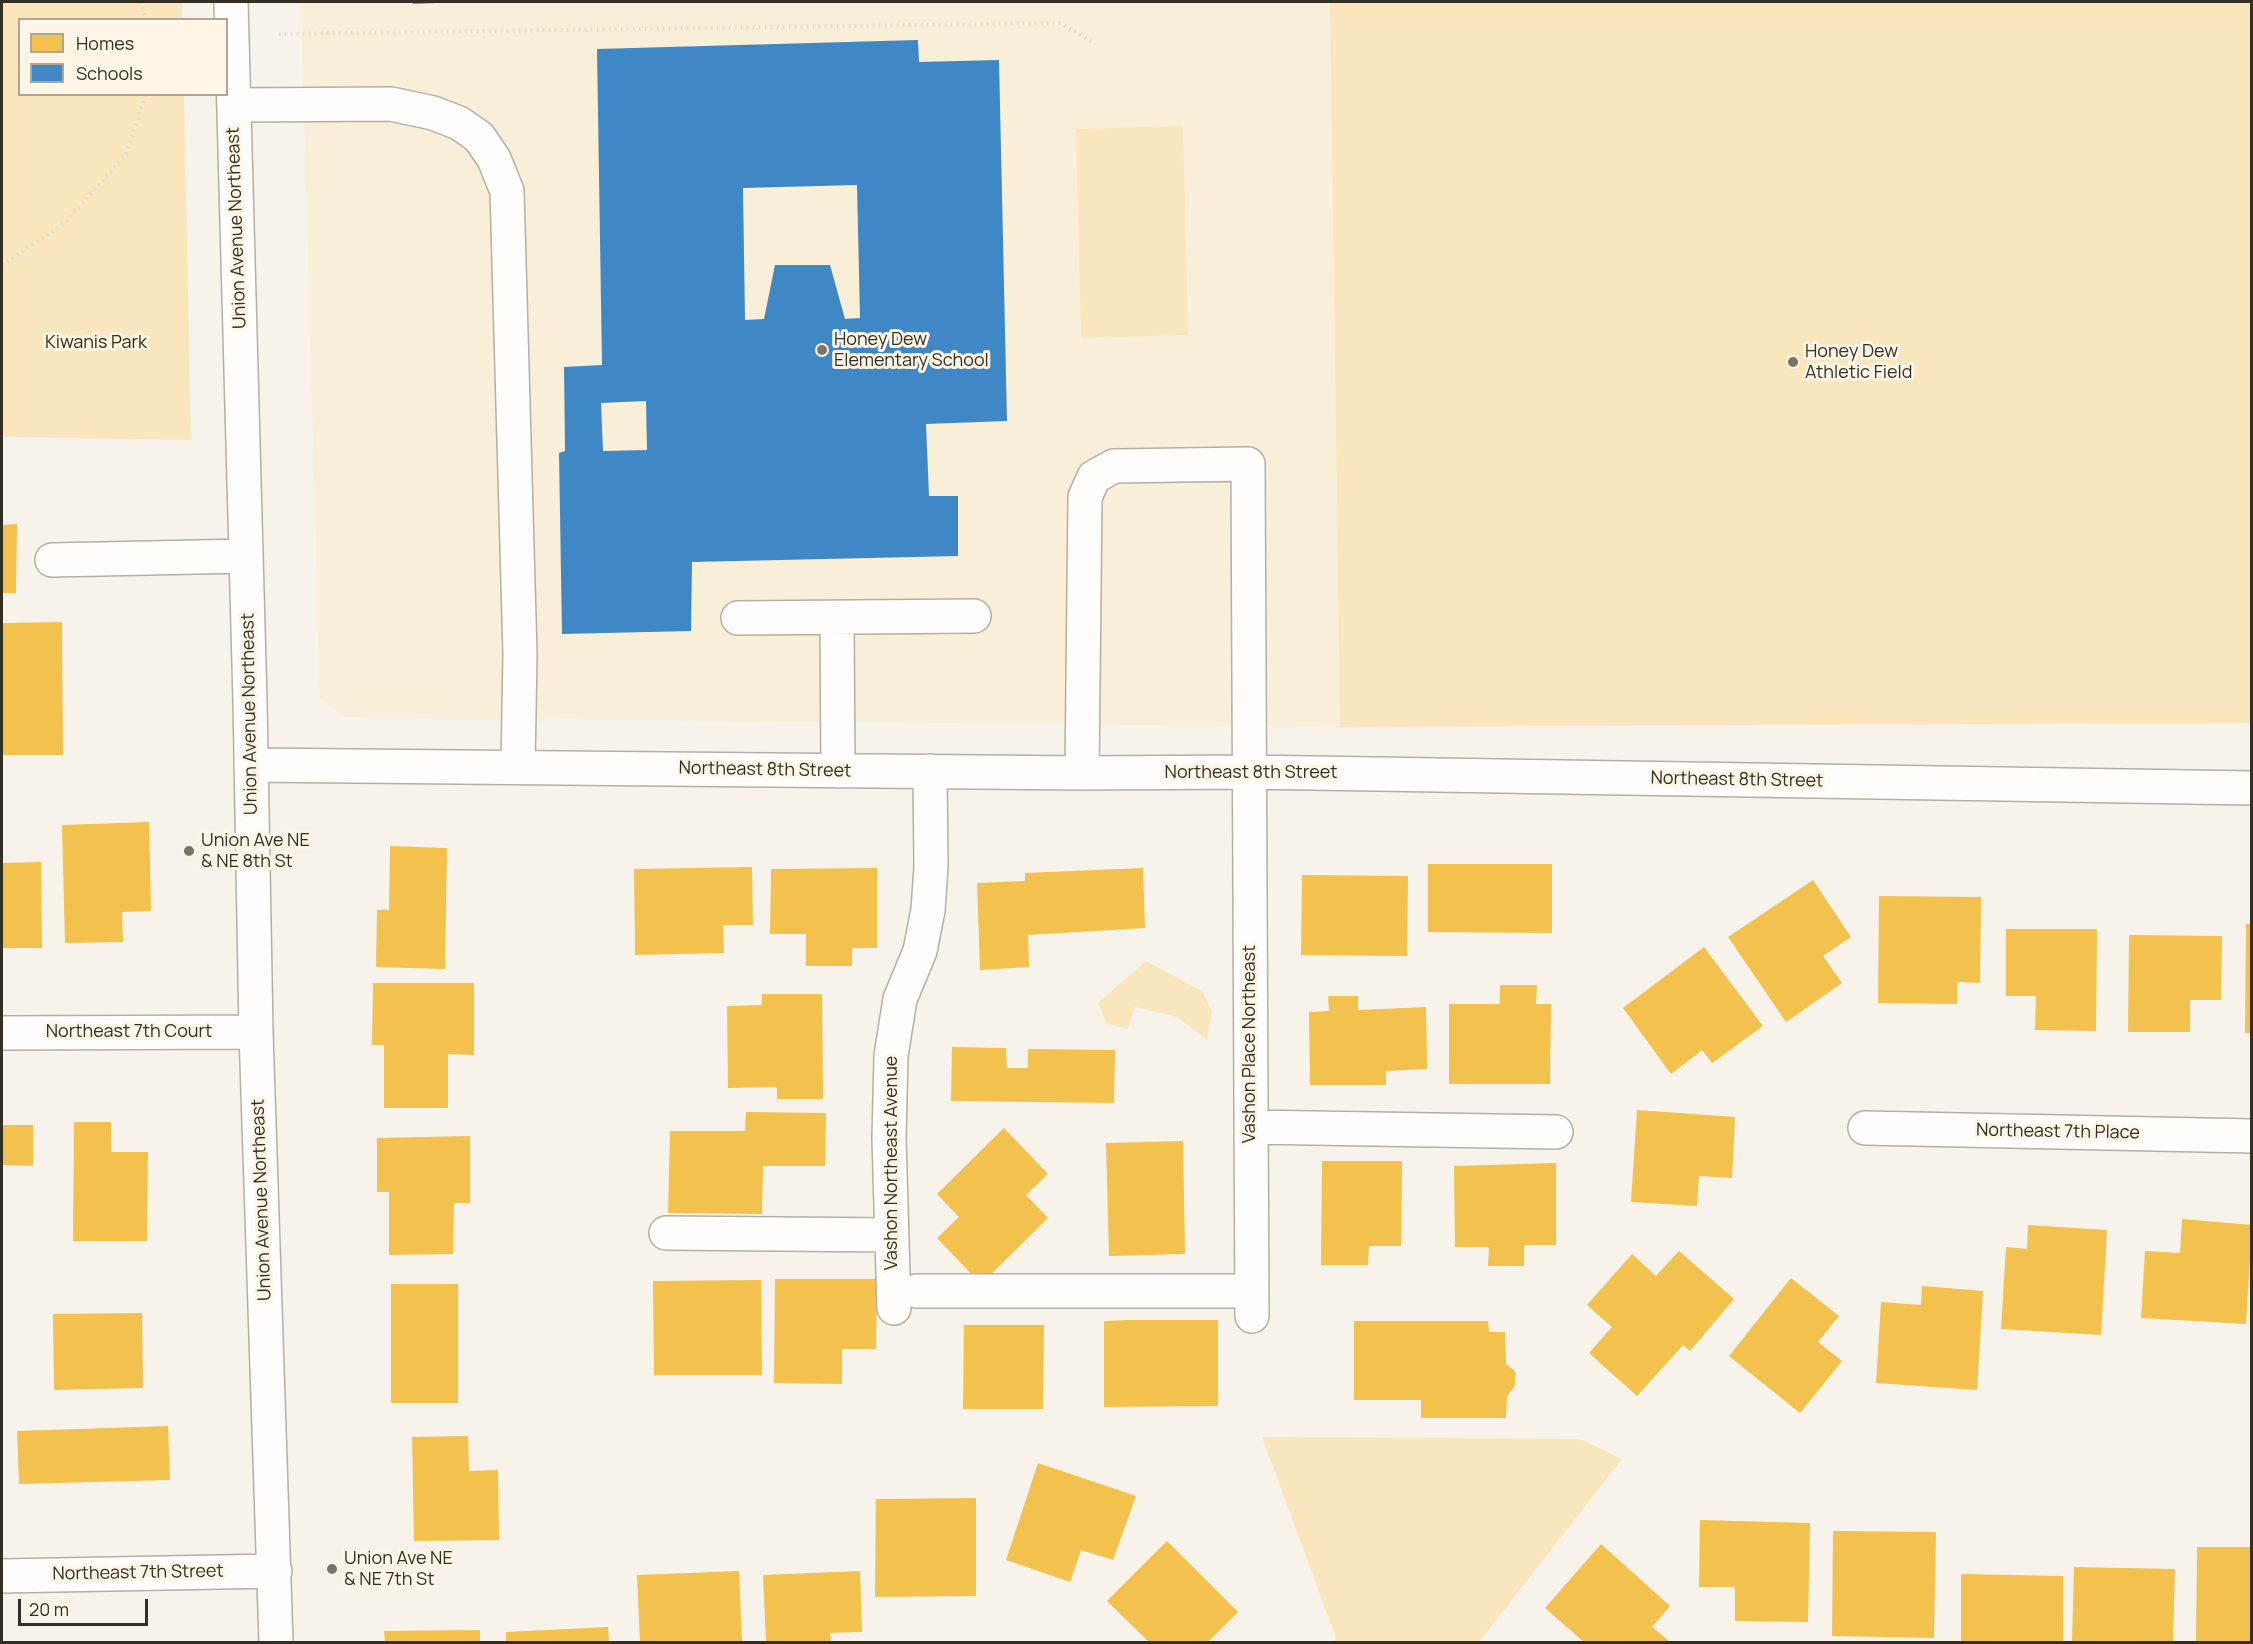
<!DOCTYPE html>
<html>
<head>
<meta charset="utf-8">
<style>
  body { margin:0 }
  #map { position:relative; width:2253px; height:1644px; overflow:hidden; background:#f7f3eb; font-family:Manrope,sans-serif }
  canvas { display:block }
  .frame { position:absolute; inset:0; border:3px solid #342f25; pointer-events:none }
  .legend { position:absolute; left:18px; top:18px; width:210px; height:78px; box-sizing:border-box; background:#fdf5e5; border:2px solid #ada698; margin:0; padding:8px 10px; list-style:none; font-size:18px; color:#342f25 }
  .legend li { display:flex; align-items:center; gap:12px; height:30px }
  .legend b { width:30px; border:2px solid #ada698 }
  .scale { position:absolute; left:18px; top:1599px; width:130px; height:27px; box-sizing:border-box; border:3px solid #342f25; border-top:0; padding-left:8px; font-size:18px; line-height:21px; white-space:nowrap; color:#342f25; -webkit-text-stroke:4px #fdf5e5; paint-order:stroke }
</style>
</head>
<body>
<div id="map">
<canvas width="2253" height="1644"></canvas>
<div class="frame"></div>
<ul class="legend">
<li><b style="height:16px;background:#f2c14e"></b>Homes</li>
<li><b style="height:16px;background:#3f88c5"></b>Schools</li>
</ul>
<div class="scale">20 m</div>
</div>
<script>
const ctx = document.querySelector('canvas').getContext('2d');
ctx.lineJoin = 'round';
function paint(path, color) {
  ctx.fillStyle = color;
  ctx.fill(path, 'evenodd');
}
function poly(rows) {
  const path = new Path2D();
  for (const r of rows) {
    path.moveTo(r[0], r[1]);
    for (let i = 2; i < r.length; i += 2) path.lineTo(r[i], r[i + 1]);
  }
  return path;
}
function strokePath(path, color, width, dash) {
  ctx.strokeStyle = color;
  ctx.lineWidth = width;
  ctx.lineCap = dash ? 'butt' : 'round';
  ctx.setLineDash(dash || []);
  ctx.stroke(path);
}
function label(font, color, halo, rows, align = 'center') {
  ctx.font = font + ' Manrope,sans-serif';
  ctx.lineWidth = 6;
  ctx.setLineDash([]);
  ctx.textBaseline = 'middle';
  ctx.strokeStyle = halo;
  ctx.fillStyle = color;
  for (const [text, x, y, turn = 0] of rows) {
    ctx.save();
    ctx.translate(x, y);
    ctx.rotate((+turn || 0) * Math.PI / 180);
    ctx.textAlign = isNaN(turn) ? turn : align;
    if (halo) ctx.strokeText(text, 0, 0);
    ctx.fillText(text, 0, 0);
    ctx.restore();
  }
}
paint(poly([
  [301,2,1330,2,1340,727,345,717,320,698]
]), '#f9eed7');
paint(poly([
  [2,2,182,2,182,19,20,20,20,94,184,95,191,440,2,437],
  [1330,2,2251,2,2251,723,1340,727],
  [1183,126,1188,335,1081,338,1076,129],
  [1146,961,1202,991,1212,1011,1207,1040,1177,1017,1135,1007,1128,1029,1107,1024,1098,1003],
  [1262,1437,1580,1439,1622,1459,1479,1642,1334,1642,1336,1638]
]), '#f9e6bc');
paint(poly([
  [17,524,16,593,2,593,2,525],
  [62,622,63,755,2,755,2,623],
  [149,822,151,911,122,912,123,942,65,943,62,825],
  [390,846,447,848,445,969,376,967,377,910,389,910],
  [41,862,42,948,2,948,2,863],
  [1428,864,1552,864,1552,933,1428,932],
  [752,867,753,925,723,925,724,953,635,955,634,869],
  [877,868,877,948,852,948,852,966,806,966,806,934,770,934,771,869],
  [1143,868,1145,928,1028,935,1029,967,980,970,977,883,1025,881,1025,873],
  [1302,875,1408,876,1407,956,1301,955],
  [1813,880,1851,937,1823,956,1842,983,1786,1022,1728,937],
  [1879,896,1981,897,1980,983,1957,982,1957,1004,1878,1003],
  [2246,924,2252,924,2252,1033,2245,1033],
  [2006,929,2097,929,2096,1031,2035,1030,2036,996,2006,996],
  [2129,935,2222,936,2221,1000,2190,1000,2190,1032,2128,1032],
  [1704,947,1763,1026,1712,1063,1702,1050,1671,1074,1623,1008],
  [373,983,474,983,474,1055,448,1054,448,1108,384,1108,384,1045,372,1045],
  [1500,985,1537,985,1536,1004,1551,1004,1550,1084,1449,1084,1449,1004,1500,1004],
  [762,994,822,994,823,1099,777,1099,777,1087,728,1088,727,1006,762,1005],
  [1328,996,1358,996,1358,1010,1426,1007,1427,1069,1386,1071,1386,1085,1310,1085,1309,1012,1329,1011],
  [952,1047,1006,1048,1007,1068,1028,1068,1028,1049,1115,1050,1114,1103,951,1101],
  [1637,1110,1735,1117,1732,1178,1699,1176,1697,1206,1631,1202],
  [746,1112,826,1113,825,1166,763,1166,762,1214,668,1213,670,1131,745,1131],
  [74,1122,111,1122,111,1152,148,1152,147,1241,73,1241],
  [2,1125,33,1125,33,1166,2,1165],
  [1004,1128,1048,1174,1026,1195,1048,1218,981,1284,937,1238,959,1217,937,1194],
  [470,1136,470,1203,454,1203,453,1254,389,1255,389,1192,377,1192,377,1138],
  [1183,1141,1185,1254,1109,1256,1106,1143],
  [1322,1161,1402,1161,1401,1246,1369,1246,1368,1265,1321,1265],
  [1556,1163,1556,1245,1524,1245,1524,1266,1488,1266,1489,1247,1455,1247,1454,1166],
  [2182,1219,2252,1225,2246,1324,2141,1318,2145,1251,2180,1253],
  [2028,1225,2107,1230,2101,1335,2001,1329,2006,1247,2027,1249],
  [1679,1251,1734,1299,1690,1351,1683,1345,1637,1396,1589,1353,1612,1327,1587,1305,1632,1254,1656,1276],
  [1791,1278,1839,1316,1818,1342,1842,1361,1800,1413,1729,1356],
  [775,1279,877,1279,876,1349,842,1349,842,1384,774,1383],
  [761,1280,762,1375,654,1375,653,1281],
  [391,1284,458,1284,458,1403,391,1403],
  [1922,1286,1983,1291,1977,1390,1876,1383,1881,1302,1921,1305],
  [142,1313,143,1388,54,1390,53,1314],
  [1131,1320,1218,1320,1218,1406,1104,1407,1104,1321],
  [1354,1321,1488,1321,1489,1332,1505,1332,1506,1364,1515,1371,1515,1386,1507,1396,1506,1418,1421,1418,1421,1400,1354,1400],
  [964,1325,1044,1325,1043,1409,963,1409],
  [168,1426,170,1480,19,1484,17,1431],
  [468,1436,469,1471,498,1470,499,1540,414,1541,412,1437],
  [1038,1463,1136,1496,1113,1560,1081,1550,1070,1582,1006,1560],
  [976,1498,976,1596,875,1597,876,1499],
  [1700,1520,1810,1523,1808,1622,1735,1621,1735,1587,1699,1587],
  [1833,1531,1936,1532,1934,1638,1832,1636],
  [1167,1541,1238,1612,1208,1642,1149,1642,1107,1601],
  [1601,1544,1670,1606,1652,1627,1670,1642,1584,1642,1545,1608],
  [2197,1547,2252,1547,2252,1642,2196,1642],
  [2074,1567,2175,1569,2173,1642,2072,1642],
  [739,1571,742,1642,640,1642,637,1575],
  [860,1571,862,1632,830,1633,831,1642,766,1642,763,1575],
  [1961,1574,2063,1576,2063,1642,1961,1642],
  [608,1627,609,1642,506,1642,506,1632],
  [480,1630,480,1642,385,1642,384,1631]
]), '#f2c14e');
paint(poly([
  [413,2,435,2,435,3,413,4],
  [918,40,919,62,999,60,1007,421,926,424,929,496,958,496,958,556,692,562,691,631,562,634,559,453,565,451,564,367,602,365,597,49],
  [857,185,860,318,845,319,830,265,775,265,764,319,745,320,743,188],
  [646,401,647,450,603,451,601,403]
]), '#3f88c5');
const minor = poly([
  [231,2,250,701,256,1032,276,1642],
  [234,105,391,104,433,113,459,123,479,137,494,159,507,191,520,654,518,767],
  [52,560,246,556],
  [738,618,974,616],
  [837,618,838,771],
  [251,765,1082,773,1249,772,2252,788],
  [1082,773,1085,497,1094,477,1114,466,1248,464,1252,1316],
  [2,1033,256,1032],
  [1251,1127,1556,1132],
  [1865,1128,2252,1136],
  [666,1233,890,1235],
  [917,1291,1252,1291],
  [894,1308,889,1138,891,1056,900,999,920,951,928,910,931,867,930,771],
  [2,1576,275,1571]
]);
strokePath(minor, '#b3afa7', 36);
strokePath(poly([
  [140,2,146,20],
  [279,34,1061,23,1092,42],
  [2,265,66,222,126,154,146,94]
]), '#dbdad7', 4, [1.5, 4.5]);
strokePath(minor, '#fefdfc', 33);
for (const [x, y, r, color] of [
  [822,350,6,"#78746a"],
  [1793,362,6,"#78746a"],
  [189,851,6,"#78746a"],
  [332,1569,6,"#78746a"]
]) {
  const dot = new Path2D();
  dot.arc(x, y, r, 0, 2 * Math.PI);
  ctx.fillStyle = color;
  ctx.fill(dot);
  strokePath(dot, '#fdf5e5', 2);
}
label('18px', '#342f25', '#fdf5e5', [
  ["Union Avenue Northeast",237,228,-92],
  ["Union Avenue Northeast",250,714,-91],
  ["Northeast 8th Street",765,770,1],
  ["Northeast 8th Street",1251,773],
  ["Northeast 8th Street",1737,780,1],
  ["Northeast 7th Court",129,1032],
  ["Vashon Place Northeast",1250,1044,-90],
  ["Northeast 7th Place",2058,1132,1],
  ["Vashon Northeast Avenue",892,1163,-90],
  ["Union Avenue Northeast",262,1200,-92],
  ["Northeast 7th Street",138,1573,-1]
]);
label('18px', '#342f25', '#fdf5e5', [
  ["Honey Dew",834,340],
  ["Elementary School",834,361],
  ["Honey Dew",1805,352],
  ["Athletic Field",1805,373],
  ["Union Ave NE",201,841],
  ["& NE 8th St",201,862],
  ["Union Ave NE",344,1559],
  ["& NE 7th St",344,1580]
], 'left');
label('18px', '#372907', '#fdf5e5', [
  ["Kiwanis Park",96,343]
]);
</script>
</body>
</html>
